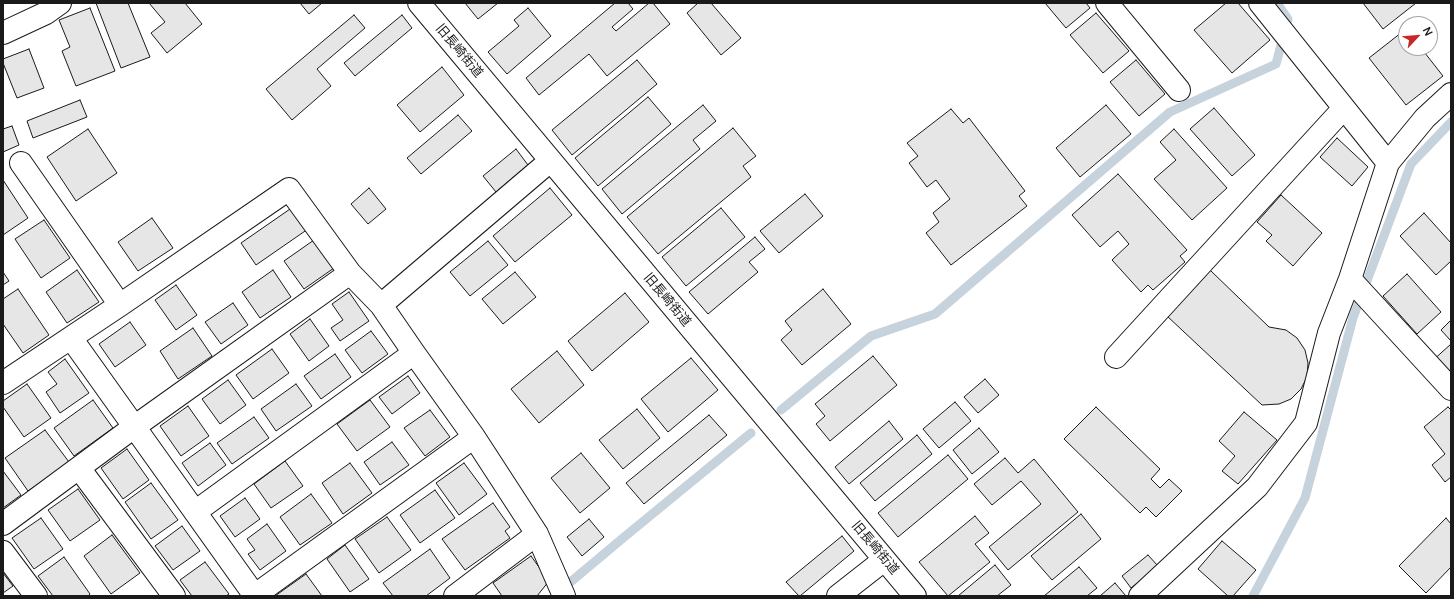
<!DOCTYPE html>
<html>
<head>
<meta charset="utf-8">
<style>
  body { margin:0 }
  #map { position:relative; width:1454px; height:599px; overflow:hidden; background:#fff; font-family:Manrope,sans-serif }
  canvas { display:block }
  .frame { position:absolute; inset:0; border:4px solid #1a1a1a; pointer-events:none }
  .north { position:absolute; left:1398px; top:16px; width:40px; height:40px; box-sizing:border-box; background:#fff; border:1px solid #a3a3a3; border-radius:50%; rotate:64deg; font-size:11px; font-weight:700; line-height:16px; text-align:center; color:#1a1a1a }
  .north::after { content:''; display:block; margin:auto; width:14px; height:18px; background:#c62828; clip-path:polygon(50% 0,100% 100%,50% 72%,0 100%) }
</style>
</head>
<body>
<div id="map">
<canvas width="1454" height="599"></canvas>
<div class="frame"></div>
<div class="north">N</div>
</div>
<script>
const ctx = document.querySelector('canvas').getContext('2d');
ctx.lineJoin = 'round';
function poly(rows) {
  const path = new Path2D();
  for (const r of rows) {
    path.moveTo(r[0], r[1]);
    for (let i = 2; i < r.length; i += 2) path.lineTo(r[i], r[i + 1]);
  }
  return path;
}
function strokePath(path, color, width, dash) {
  ctx.strokeStyle = color;
  ctx.lineWidth = width;
  ctx.lineCap = dash ? 'butt' : 'round';
  ctx.setLineDash(dash || []);
  ctx.stroke(path);
}
function paint(path, color) {
  ctx.fillStyle = color;
  ctx.fill(path, 'evenodd');
}
function label(font, color, halo, rows, align = 'center') {
  ctx.font = font + ' Manrope,"Noto Sans JP",sans-serif';
  ctx.lineWidth = 3;
  ctx.setLineDash([]);
  ctx.textBaseline = 'middle';
  ctx.strokeStyle = halo;
  ctx.fillStyle = color;
  for (const [text, x, y, turn = 0] of rows) {
    ctx.save();
    ctx.translate(x, y);
    ctx.rotate((+turn || 0) * Math.PI / 180);
    ctx.textAlign = isNaN(turn) ? turn : align;
    if (halo) ctx.strokeText(text, 0, 0);
    ctx.fillText(text, 0, 0);
    ctx.restore();
  }
}
strokePath(poly([
  [781,410,871,336,935,314,1170,112,1276,64,1288,19,1277,3],
  [561,590,623,538,751,433],
  [1253,596,1305,498,1353,318,1411,164,1451,122]
]), '#c6d2dc', 9);
const building = poly([
  [96,3,128,3,150,57,121,68,96,3],
  [149,3,185,3,202,24,167,53,151,33,165,22,149,3],
  [300,3,322,3,309,14,300,3],
  [465,3,498,3,478,19,465,3],
  [615,3,628,3,633,9,612,27,616,31,649,3,653,3,670,24,607,76,589,54,539,95,526,78,615,3],
  [698,3,711,3,741,38,721,55,687,13,698,3],
  [1045,3,1086,3,1090,8,1066,28,1045,3],
  [1226,3,1238,3,1270,40,1232,73,1194,30,1226,3],
  [1363,3,1416,3,1383,29,1363,3],
  [90,8,115,71,76,86,62,51,70,47,59,20,90,8],
  [528,8,551,36,507,74,488,52,519,26,514,20,528,8],
  [1096,13,1129,51,1103,73,1070,35,1096,13],
  [354,15,365,28,317,69,331,86,292,120,266,89,354,15],
  [402,15,412,28,355,76,344,63,402,15],
  [1406,29,1406,48,1421,48,1443,76,1406,105,1369,58,1406,29],
  [29,49,44,88,17,98,3,63,3,59,29,49],
  [637,60,657,84,572,155,552,130,637,60],
  [1136,60,1165,94,1139,116,1110,82,1136,60],
  [442,67,464,95,420,132,397,105,442,67],
  [648,97,671,124,598,186,575,158,648,97],
  [80,100,87,117,33,138,27,121,80,100],
  [703,105,716,121,693,140,700,149,622,214,602,189,703,105],
  [1106,105,1131,134,1080,177,1056,148,1106,105],
  [1214,108,1255,155,1232,176,1190,129,1214,108],
  [951,109,963,123,969,118,1025,191,1019,196,1027,206,951,265,926,233,939,222,933,213,950,199,936,180,927,187,909,163,918,156,907,143,951,109],
  [458,115,472,131,421,174,407,158,458,115],
  [12,126,19,145,3,152,3,129,12,126],
  [733,128,756,156,743,166,751,177,658,254,627,217,733,128],
  [88,129,117,173,76,201,47,157,88,129],
  [1174,129,1227,188,1192,220,1154,179,1176,160,1160,142,1174,129],
  [1337,138,1368,167,1352,186,1320,157,1337,138],
  [516,149,528,165,496,192,483,176,516,149],
  [1118,174,1187,250,1180,256,1185,262,1153,290,1148,285,1141,292,1112,260,1129,244,1118,231,1100,247,1072,215,1118,174],
  [3,180,28,218,3,235,3,180],
  [369,188,386,209,368,224,351,204,369,188],
  [550,188,572,215,515,262,493,236,550,188],
  [805,194,823,216,779,253,760,231,805,194],
  [1281,195,1322,233,1293,266,1266,241,1272,235,1257,222,1281,195],
  [293,207,308,229,256,265,241,243,293,207],
  [721,208,745,237,686,286,662,257,721,208],
  [1424,213,1451,243,1451,261,1436,275,1400,236,1424,213],
  [152,218,173,248,138,271,118,242,152,218],
  [44,220,70,258,41,278,15,239,44,220],
  [755,237,765,249,749,262,758,272,708,314,689,292,755,237],
  [314,240,334,268,304,289,284,261,314,240],
  [488,241,508,265,470,296,450,272,488,241],
  [77,270,99,302,67,323,46,292,77,270],
  [273,270,291,297,260,318,242,292,273,270],
  [1210,270,1269,327,1286,330,1297,338,1305,350,1308,363,1307,377,1301,389,1291,399,1279,404,1262,405,1167,316,1210,270],
  [3,272,9,281,3,285,3,272],
  [515,272,536,297,503,324,482,299,515,272],
  [1407,274,1441,312,1417,334,1383,296,1407,274],
  [176,285,197,315,176,330,155,300,176,285],
  [18,289,49,335,23,353,3,324,3,299,18,289],
  [823,289,851,324,802,365,781,340,792,330,785,321,823,289],
  [349,292,369,321,340,341,331,328,343,320,332,304,349,292],
  [625,293,649,322,592,371,568,341,625,293],
  [233,303,248,325,221,344,205,322,233,303],
  [310,319,329,346,309,361,290,334,310,319],
  [1451,320,1451,341,1441,330,1451,320],
  [130,322,146,345,115,367,99,344,130,322],
  [193,328,212,356,178,379,160,351,193,328],
  [371,331,388,354,362,373,345,350,371,331],
  [1451,344,1451,383,1431,362,1451,344],
  [272,349,289,373,253,399,236,375,272,349],
  [557,351,584,385,539,423,511,389,557,351],
  [335,354,351,377,321,399,304,376,335,354],
  [873,356,897,385,830,441,816,424,825,416,815,404,873,356],
  [691,358,718,390,668,432,641,399,691,358],
  [65,359,89,393,60,413,46,392,57,384,48,372,65,359],
  [408,376,420,393,392,414,379,397,408,376],
  [985,379,999,395,978,413,964,397,985,379],
  [228,380,246,405,220,424,202,399,228,380],
  [27,384,51,418,24,437,3,407,3,401,27,384],
  [296,384,312,406,276,431,261,409,296,384],
  [93,400,113,428,74,456,54,428,93,400],
  [370,400,390,427,357,451,337,424,370,400],
  [955,402,971,421,939,448,923,429,955,402],
  [188,406,209,436,181,456,160,426,188,406],
  [1096,407,1160,469,1151,479,1160,488,1169,479,1182,491,1156,517,1146,507,1140,513,1064,439,1096,407],
  [1448,407,1451,410,1451,477,1445,482,1432,465,1445,454,1424,427,1448,407],
  [637,409,660,438,623,469,599,440,637,409],
  [430,410,450,437,425,456,404,428,430,410],
  [1244,412,1277,440,1238,484,1222,471,1235,456,1219,441,1244,412],
  [709,415,727,435,644,504,626,483,709,415],
  [254,417,269,438,232,464,217,443,254,417],
  [889,421,903,439,849,484,835,467,889,421],
  [979,428,999,452,972,474,953,450,979,428],
  [45,430,69,462,28,491,5,458,45,430],
  [917,435,932,454,875,501,860,483,917,435],
  [392,442,409,465,380,485,364,462,392,442],
  [210,443,226,465,198,486,182,463,210,443],
  [127,449,149,480,123,499,101,468,127,449],
  [581,453,610,488,580,513,551,478,581,453],
  [948,455,968,479,898,537,878,513,948,455],
  [1005,458,1018,473,1034,459,1078,512,1008,570,989,547,1041,504,1021,481,992,505,974,484,1005,458],
  [285,461,303,486,271,508,254,484,285,461],
  [350,463,372,493,343,514,322,483,350,463],
  [464,463,487,494,459,515,436,483,464,463],
  [3,471,21,495,3,508,3,471],
  [151,483,178,520,151,539,125,502,151,483],
  [78,489,100,520,70,541,48,510,78,489],
  [435,490,455,518,420,543,400,515,435,490],
  [311,494,332,523,300,545,280,517,311,494],
  [245,498,260,519,235,537,220,516,245,498],
  [493,503,510,527,505,531,510,538,465,570,442,539,493,503],
  [1081,514,1101,539,1052,580,1031,556,1081,514],
  [975,516,989,533,975,544,990,562,948,596,919,562,975,516],
  [387,517,411,550,379,573,355,539,387,517],
  [41,518,63,549,34,569,12,538,41,518],
  [1446,518,1451,524,1451,567,1426,593,1399,566,1446,518],
  [589,519,604,537,582,556,567,537,589,519],
  [267,524,286,551,260,570,248,554,255,550,247,539,267,524],
  [182,526,200,551,173,570,155,546,182,526],
  [112,535,140,573,111,594,84,556,112,535],
  [842,536,854,551,800,596,799,596,786,582,842,536],
  [1222,541,1256,570,1233,596,1228,596,1198,569,1222,541],
  [345,545,369,579,350,592,327,559,345,545],
  [430,549,450,578,426,596,393,596,383,583,430,549],
  [1148,555,1158,566,1131,588,1122,576,1148,555],
  [531,556,549,581,537,596,502,596,493,583,531,556],
  [64,557,90,594,88,596,53,596,38,576,64,557],
  [205,562,229,594,226,596,192,596,180,580,205,562],
  [995,565,1011,585,997,596,958,596,995,565],
  [1079,567,1097,588,1087,596,1044,596,1079,567],
  [3,573,13,586,3,593,3,573],
  [306,574,322,596,275,596,306,574],
  [1115,583,1126,596,1100,596,1115,583]
]);
paint(building, '#e6e6e6');
strokePath(building, '#1a1a1a', 1);
const minor = poly([
  [419,3,915,596],
  [1107,3,1179,90],
  [1260,3,1388,163],
  [3,33,46,13,60,3],
  [21,163,120,305],
  [1350,279,1451,389],
  [381,305,550,161],
  [71,338,255,596],
  [1116,357,1344,108],
  [3,383,120,305,289,189,350,273,381,305,414,353,474,437,537,534,564,596],
  [79,468,174,596],
  [195,512,414,353],
  [3,524,134,427,350,273],
  [3,552,36,596],
  [254,596,474,437],
  [455,596,537,534],
  [838,596,884,560],
  [1140,596,1257,487,1306,423,1329,333,1350,279,1388,163,1425,118,1451,94]
]);
strokePath(minor, '#1a1a1a', 24);
strokePath(minor, '#fff', 22);
label('13px', '#1a1a1a', '#fff', [
  ["旧長崎街道",459,51,50],
  ["旧長崎街道",667,300,50],
  ["旧長崎街道",875,548,50]
]);
</script>
</body>
</html>
